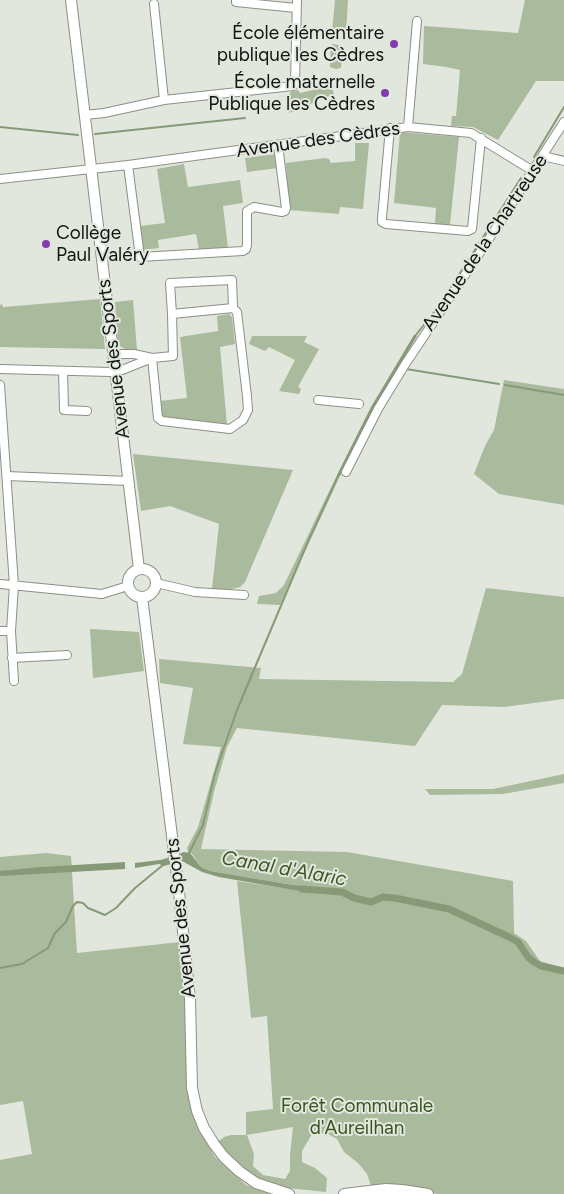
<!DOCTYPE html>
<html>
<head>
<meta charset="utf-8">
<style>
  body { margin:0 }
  canvas { display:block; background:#e1e7dd }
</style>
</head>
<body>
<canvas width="564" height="1194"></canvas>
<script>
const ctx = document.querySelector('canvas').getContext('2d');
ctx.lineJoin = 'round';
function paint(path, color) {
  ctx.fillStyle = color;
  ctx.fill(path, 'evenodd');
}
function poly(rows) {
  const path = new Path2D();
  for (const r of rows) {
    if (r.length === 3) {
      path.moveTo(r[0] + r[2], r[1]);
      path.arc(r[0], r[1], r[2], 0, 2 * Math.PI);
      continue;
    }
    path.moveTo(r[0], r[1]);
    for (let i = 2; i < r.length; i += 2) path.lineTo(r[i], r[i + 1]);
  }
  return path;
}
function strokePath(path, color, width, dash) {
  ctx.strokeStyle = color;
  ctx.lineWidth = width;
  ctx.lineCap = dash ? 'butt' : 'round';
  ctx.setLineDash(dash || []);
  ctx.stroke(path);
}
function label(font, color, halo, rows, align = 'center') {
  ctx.font = font + ' Figtree,sans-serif';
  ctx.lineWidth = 4;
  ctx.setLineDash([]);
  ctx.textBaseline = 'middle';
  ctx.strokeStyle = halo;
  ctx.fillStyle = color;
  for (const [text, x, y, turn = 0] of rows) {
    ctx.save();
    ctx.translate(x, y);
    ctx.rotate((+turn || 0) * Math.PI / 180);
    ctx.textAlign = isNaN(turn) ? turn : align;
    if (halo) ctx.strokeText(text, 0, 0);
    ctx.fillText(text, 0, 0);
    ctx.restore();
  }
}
paint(poly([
  [335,0,348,0,346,32,332,32],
  [525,0,564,0,564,81,536,81,498,140,473,127,451,126,452,116,456,116,460,70,446,67,423,64,424,26,518,33],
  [333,44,343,46,341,68,336,69,330,67,331,45],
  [330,81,334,94,289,113,290,92,298,90,300,93,321,88,320,83],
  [400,132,459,137,450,225,435,224,436,208,394,203],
  [355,143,369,143,363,209,340,207,339,214,289,210,286,163,325,158,329,159,331,163,355,161],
  [276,154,278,168,247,172,245,158],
  [184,164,188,187,240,180,243,203,223,206,228,248,199,250,196,234,158,240,159,248,142,250,140,226,165,223,157,169],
  [100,299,105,349,0,347,0,305,2,304,3,307],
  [133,300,137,350,125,349,118,345,115,302],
  [229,314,232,317,235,344,220,347,227,425,162,417,160,413,159,401,187,398,180,337,218,331,217,316],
  [252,336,307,336,304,342,319,349,298,387,301,389,299,394,279,391,295,360,269,347,265,351,249,344],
  [504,380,564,389,564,505,499,494,474,474,485,446,494,430],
  [133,454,293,470,245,582,240,587,223,591,212,589,219,524,170,506,141,511],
  [337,475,340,476,280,605,257,604,259,596,276,593,284,585],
  [486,588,564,597,564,699,504,707,442,705,415,746,237,728,227,747,214,792,201,849,347,852,513,881,514,933,526,941,540,961,564,968,564,1194,437,1194,411,1188,371,1186,367,1174,358,1163,344,1152,337,1139,326,1133,312,1134,302,1151,302,1162,315,1168,327,1178,326,1192,287,1188,250,1176,226,1155,219,1141,224,1137,231,1135,246,1135,246,1112,273,1109,267,1016,251,1018,237,881,310,892,310,886,293,885,210,871,201,867,192,854,188,852,187,848,198,827,221,747,183,744,193,688,160,683,159,659,261,668,259,679,453,682,462,674],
  [293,1127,290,1155,290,1171,285,1179,263,1175,253,1166,254,1154,247,1135],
  [90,629,139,632,144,671,93,678],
  [564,774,564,783,503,794,430,795,425,789,493,789],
  [46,853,71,856,77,953,180,942,185,1007,189,1097,197,1125,215,1157,246,1185,271,1194,0,1194,0,1160,32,1154,23,1101,0,1105,0,857]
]), '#aaba9d');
paint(poly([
  [414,335,417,336,373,410,340,476,337,475,371,407],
  [184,852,190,853,201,867,210,871,293,885,311,886,311,893,219,877,202,872,182,861,164,866,159,864,135,868,135,863,160,860,175,856],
  [125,862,125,869,0,876,0,871,41,867]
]), '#879a77');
strokePath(poly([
  [0,127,78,135],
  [95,134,245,118],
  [534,157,564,107],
  [415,336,439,306,521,178],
  [406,369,499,384],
  [505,385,564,395],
  [188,855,203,825,215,773,237,710,307,544,339,474],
  [0,968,22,964,48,948,55,933,66,922,73,906,77,902,83,903,88,908,105,915,116,908,135,888,163,865]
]), '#879a77', 2);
strokePath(poly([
  [302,889,342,892,354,898,371,902,383,897,395,898,449,909,509,937,518,942,528,957,534,962,541,966,564,971]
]), '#879a77', 7);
const minor = poly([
  [236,0,236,2,296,8],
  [154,4,164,100],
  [85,115,104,113,164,100,293,86,295,83,297,0],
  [408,127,417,21],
  [390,128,382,218,382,222,386,224,468,231,472,229,481,138],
  [543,156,564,161],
  [128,165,140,257,243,251,246,249,247,245,247,211,254,207,282,212,285,211,286,208,278,145],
  [0,179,128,165,408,127,471,133,533,171],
  [172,314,170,283,232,280,233,308],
  [114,354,134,354,152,358],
  [0,369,110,372,122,370,152,358,173,356,172,314,233,308,237,312,247,396,248,410,243,420,230,429,162,421,158,418,152,358],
  [63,371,64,410,87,411],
  [0,385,14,585,11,631,14,681],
  [318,400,359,404],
  [346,472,378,409,406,363,487,242,564,122],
  [7,476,129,481],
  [156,583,195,592,244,595],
  [0,584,102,594,128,586],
  [0,631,11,631],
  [12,658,67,655]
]);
const major = poly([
  [71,0,139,569],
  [142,583,14],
  [142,597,179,892,190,999,192,1088,197,1111,204,1128,214,1144,224,1157,239,1171,256,1183,289,1194],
  [344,1194,386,1189,402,1190,428,1194]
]);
strokePath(minor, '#8b9086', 10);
strokePath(major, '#8b9086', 12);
strokePath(minor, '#fff', 8);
strokePath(major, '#fff', 10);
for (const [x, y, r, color] of [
  [394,44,5,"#843bad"],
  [385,93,5,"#843bad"],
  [46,244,5,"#843bad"]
]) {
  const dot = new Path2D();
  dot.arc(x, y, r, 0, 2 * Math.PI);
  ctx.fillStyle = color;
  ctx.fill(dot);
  strokePath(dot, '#e1e7dd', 2);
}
label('19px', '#111310', '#e1e7dd', [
  ["École élémentaire",384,33],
  ["publique les Cèdres",384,55],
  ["École maternelle",375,82],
  ["Publique les Cèdres",375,104],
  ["Collège",56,233,"left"],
  ["Paul Valéry",56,255,"left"]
], 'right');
label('19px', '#111310', '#e1e7dd', [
  ["Avenue des Cèdres",318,140,-8],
  ["Avenue de la Chartreuse",485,243,-56],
  ["Avenue des Sports",114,359,-97],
  ["Avenue des Sports",181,918,-96]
]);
label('19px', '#3a541f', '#e1e7dd', [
  ["Forêt Communale",357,1106],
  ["d'Aureilhan",357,1128]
]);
label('italic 20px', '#3d5722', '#e1e7dd', [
  ["Canal d'Alaric",284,869,10]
]);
</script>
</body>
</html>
